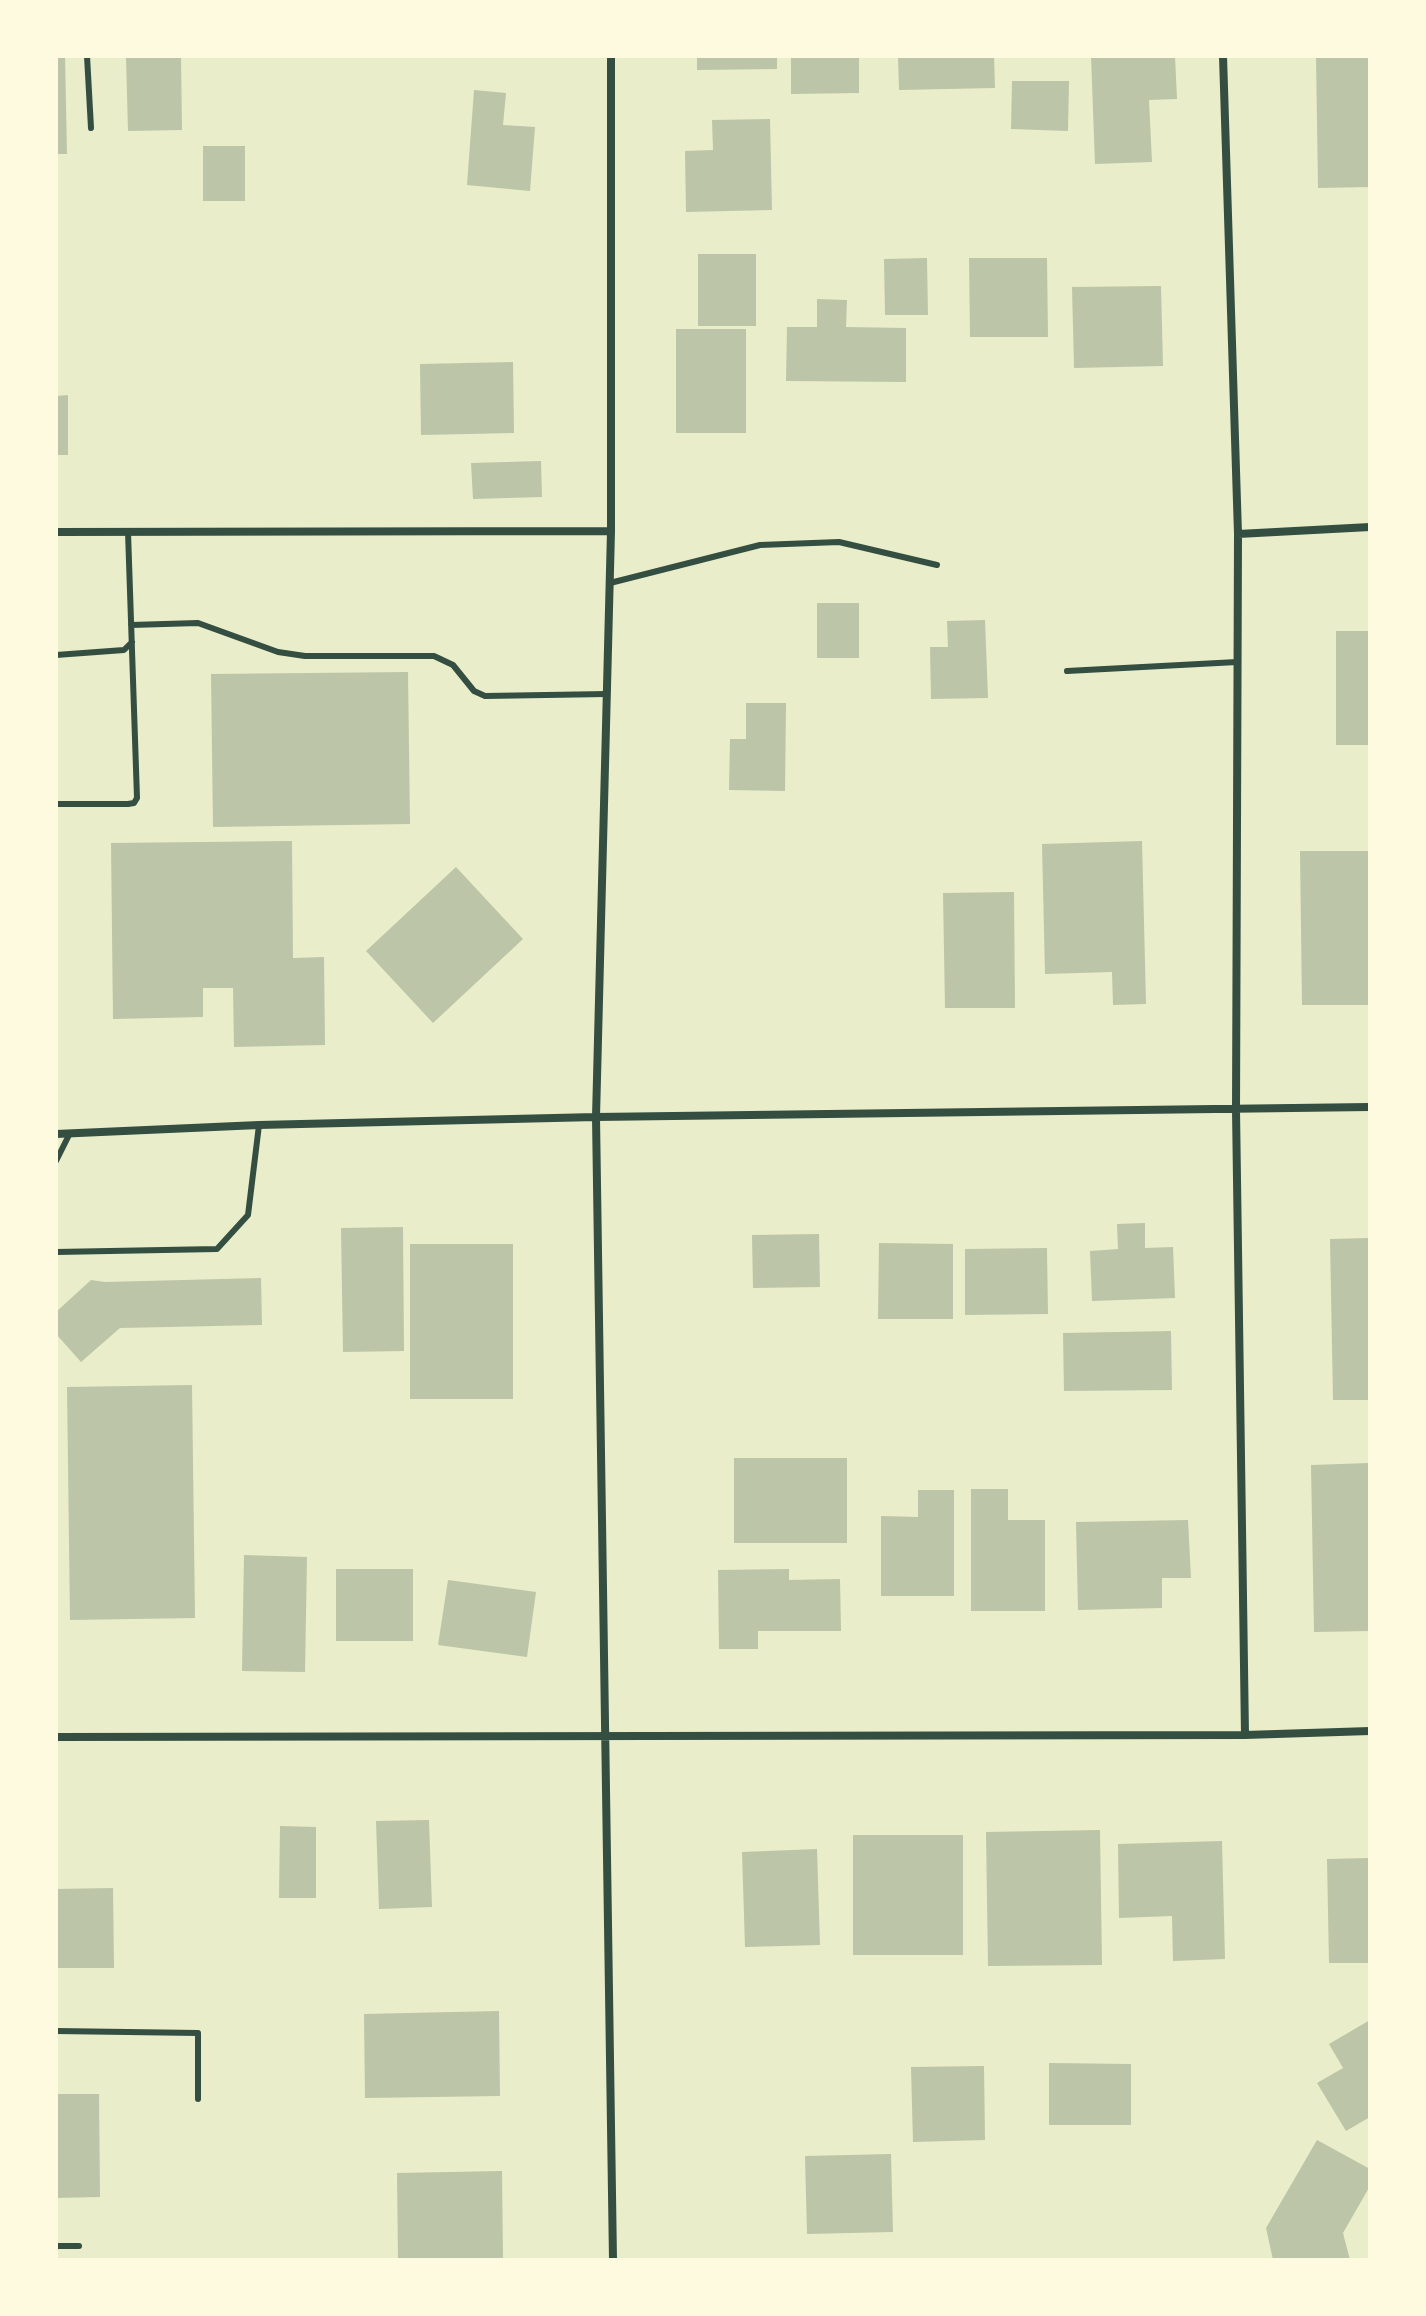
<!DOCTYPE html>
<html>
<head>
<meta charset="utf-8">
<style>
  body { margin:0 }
  #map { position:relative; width:1426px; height:2316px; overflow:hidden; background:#e9edc9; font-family:"Alegreya Sans",sans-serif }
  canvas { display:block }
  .frame { position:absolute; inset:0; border:58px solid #fefae0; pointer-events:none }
</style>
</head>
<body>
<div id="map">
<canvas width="1426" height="2316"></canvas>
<div class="frame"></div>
</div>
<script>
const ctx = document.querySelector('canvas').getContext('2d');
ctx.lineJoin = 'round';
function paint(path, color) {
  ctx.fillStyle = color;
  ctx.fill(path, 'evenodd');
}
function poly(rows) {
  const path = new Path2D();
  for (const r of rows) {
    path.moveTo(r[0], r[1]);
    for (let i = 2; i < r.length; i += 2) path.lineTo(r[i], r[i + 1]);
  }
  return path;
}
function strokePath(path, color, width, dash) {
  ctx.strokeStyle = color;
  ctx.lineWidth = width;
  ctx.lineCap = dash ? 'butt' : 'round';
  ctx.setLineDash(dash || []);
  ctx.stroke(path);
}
paint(poly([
  [56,56,65,56,67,154,56,154],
  [126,56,181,56,182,130,128,131],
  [697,56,777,56,777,69,697,70],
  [791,56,859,56,859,93,791,94],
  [898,56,994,56,995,88,899,90],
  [1091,56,1175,56,1177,99,1149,100,1152,162,1095,164],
  [1316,56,1370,56,1370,187,1318,188],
  [1012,81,1069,81,1068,131,1011,129],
  [474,90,506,93,503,125,535,127,530,191,467,185],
  [770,119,772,210,686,212,685,151,713,150,712,120],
  [203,146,245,146,245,201,203,201],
  [698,254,756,254,756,326,698,326],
  [927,258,928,315,885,315,884,259],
  [969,258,1047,258,1048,337,970,337],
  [1161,286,1163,366,1074,368,1072,287],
  [817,299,847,300,846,327,906,328,906,382,786,381,787,327,817,327],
  [676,329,746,329,746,433,676,433],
  [513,362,514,433,421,435,420,364],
  [68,395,68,455,56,455,56,396],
  [541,461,542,497,473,499,471,463],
  [817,603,859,603,859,658,817,658],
  [985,620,988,698,931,699,930,647,948,647,947,621],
  [1336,631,1370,631,1370,745,1336,745],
  [408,672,410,824,213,827,211,674],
  [746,703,786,703,785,791,729,790,730,739,746,739],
  [292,841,293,958,324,957,325,1045,234,1047,233,988,203,988,203,1017,113,1019,111,843],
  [1142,841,1146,1004,1113,1005,1112,972,1045,974,1042,844],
  [1300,851,1368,851,1369,1005,1302,1005],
  [456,867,523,939,433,1023,366,951],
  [1014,892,1015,1008,945,1008,943,893],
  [1145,1223,1145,1248,1173,1247,1175,1298,1092,1301,1090,1251,1118,1249,1117,1224],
  [403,1227,404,1351,343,1352,341,1228],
  [819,1234,820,1287,753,1288,752,1235],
  [1370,1238,1370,1400,1333,1400,1330,1239],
  [879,1243,953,1244,953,1319,878,1319],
  [410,1244,513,1244,513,1399,410,1399],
  [1047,1248,1048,1314,965,1315,965,1249],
  [261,1278,262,1325,120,1328,81,1362,56,1334,56,1312,91,1280,105,1282],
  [1171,1331,1172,1390,1064,1391,1063,1333],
  [192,1385,195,1618,70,1620,67,1387],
  [734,1458,847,1458,847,1543,734,1543],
  [1370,1463,1370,1631,1314,1632,1311,1465],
  [971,1489,1008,1489,1008,1520,1045,1520,1045,1611,971,1611],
  [918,1490,954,1490,954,1596,881,1596,881,1516,918,1517],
  [1188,1520,1191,1578,1162,1578,1162,1608,1078,1610,1076,1522],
  [244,1555,307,1557,305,1672,242,1671],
  [336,1569,413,1569,413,1641,336,1641],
  [789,1569,789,1580,840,1579,841,1631,758,1631,758,1649,719,1649,718,1570],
  [448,1580,536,1592,527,1657,438,1645],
  [429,1820,432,1907,379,1909,376,1821],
  [280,1826,316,1827,316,1898,279,1898],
  [1100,1830,1102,1965,988,1966,986,1832],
  [853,1835,963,1835,963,1955,853,1955],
  [1222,1841,1225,1959,1173,1961,1172,1916,1119,1918,1118,1844],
  [817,1849,820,1945,745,1947,742,1852],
  [1370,1858,1370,1963,1329,1963,1327,1859],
  [113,1888,114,1968,56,1968,56,1889],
  [499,2011,500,2096,365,2098,364,2014],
  [1370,2020,1370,2117,1346,2131,1317,2083,1343,2068,1329,2044],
  [1049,2063,1131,2064,1131,2125,1049,2125],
  [984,2066,985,2140,913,2142,911,2067],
  [56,2094,99,2094,100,2197,56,2198],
  [1317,2140,1370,2169,1370,2186,1343,2233,1350,2260,1273,2260,1266,2228],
  [891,2154,893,2232,807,2234,805,2156],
  [502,2171,503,2260,398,2260,397,2173]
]), '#bcc5a7');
strokePath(poly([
  [87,56,91,128],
  [610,583,760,545,839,542,937,565],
  [131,625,198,623,278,652,305,656,434,656,453,665,474,691,485,696,607,694],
  [56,655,124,650,132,642],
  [1067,671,1237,662],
  [56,804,128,804,134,803,137,798,128,532],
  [56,1161,70,1133],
  [56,1252,217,1249,248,1215,259,1125],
  [56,2031,198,2033,198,2099],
  [56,2246,79,2246]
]), '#344e41', 6);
strokePath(poly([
  [611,56,611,531,596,1117,613,2260],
  [1223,56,1238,534,1236,1110,1245,1735],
  [56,532,611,531],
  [1238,534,1370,527],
  [56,1134,259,1125,596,1117,1370,1107],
  [56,1737,1245,1735,1370,1731]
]), '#344e41', 8);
</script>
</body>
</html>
